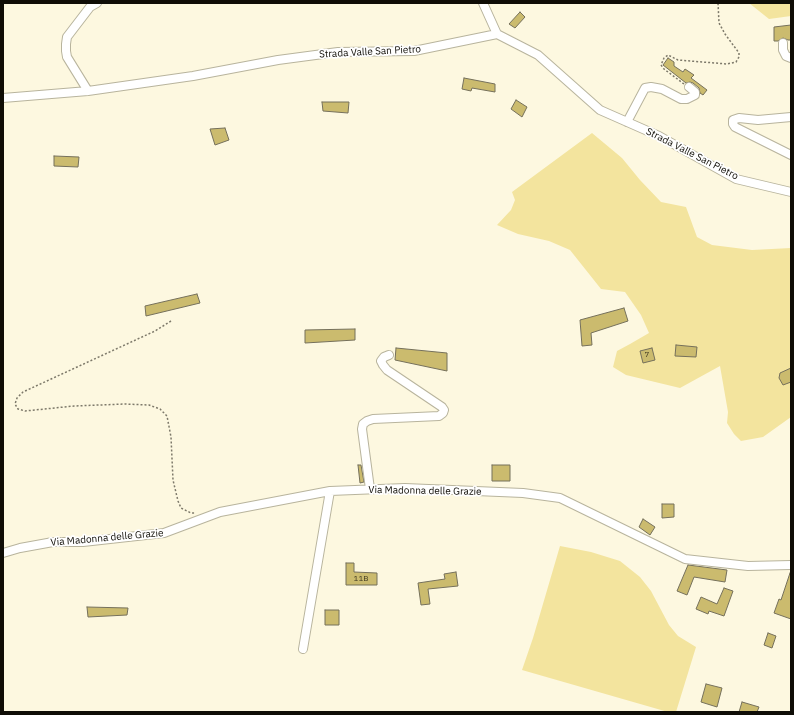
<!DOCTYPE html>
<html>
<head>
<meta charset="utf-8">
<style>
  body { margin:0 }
  #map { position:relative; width:794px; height:715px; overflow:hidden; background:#fdf8e0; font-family:"IBM Plex Sans",sans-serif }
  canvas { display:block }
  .frame { position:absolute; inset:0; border:4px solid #0f0d06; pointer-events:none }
</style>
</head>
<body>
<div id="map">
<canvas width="794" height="715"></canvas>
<div class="frame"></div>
</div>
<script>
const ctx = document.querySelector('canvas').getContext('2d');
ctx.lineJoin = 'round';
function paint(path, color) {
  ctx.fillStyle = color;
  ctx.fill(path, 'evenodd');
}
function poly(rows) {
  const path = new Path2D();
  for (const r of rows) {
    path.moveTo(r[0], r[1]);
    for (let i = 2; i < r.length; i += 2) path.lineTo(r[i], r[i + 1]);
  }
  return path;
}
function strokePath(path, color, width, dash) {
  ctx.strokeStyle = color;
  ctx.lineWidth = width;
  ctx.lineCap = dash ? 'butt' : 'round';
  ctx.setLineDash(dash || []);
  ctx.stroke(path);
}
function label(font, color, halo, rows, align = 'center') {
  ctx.font = font + ' "IBM Plex Sans",sans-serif';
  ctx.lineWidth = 3.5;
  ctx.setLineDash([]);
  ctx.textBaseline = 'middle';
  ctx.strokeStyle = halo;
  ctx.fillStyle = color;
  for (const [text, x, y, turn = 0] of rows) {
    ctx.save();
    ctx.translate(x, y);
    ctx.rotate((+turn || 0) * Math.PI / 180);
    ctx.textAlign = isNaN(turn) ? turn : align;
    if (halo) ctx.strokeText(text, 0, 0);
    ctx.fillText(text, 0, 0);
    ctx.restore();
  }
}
paint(poly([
  [749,3,791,3,791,16,769,19],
  [592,133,622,158,640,180,661,202,686,207,697,237,712,245,752,250,791,248,791,417,763,437,741,441,734,434,727,423,728,412,720,366,680,388,626,375,613,367,617,351,630,344,649,333,641,315,625,292,601,289,570,250,549,241,518,234,497,225,511,210,515,200,512,192],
  [560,546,591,552,620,561,640,577,651,591,669,625,678,636,696,647,676,712,668,712,522,670,533,638]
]), '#f3e49e');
const building = poly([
  [520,12,525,17,515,28,509,24,520,12],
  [791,25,791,40,788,40,783,38,778,41,774,41,774,27,791,25],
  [668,58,674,62,674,66,683,72,685,69,694,75,691,78,707,90,703,95,700,93,699,88,693,83,690,82,686,83,663,65,668,58],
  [464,78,495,84,495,92,472,88,471,91,462,89,464,78],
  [516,100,527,107,522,117,511,109,516,100],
  [322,102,349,102,348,113,323,111,322,102],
  [225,128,229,140,215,145,210,129,225,128],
  [54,156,79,157,78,167,54,166,54,156],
  [197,294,200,303,146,316,145,306,197,294],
  [624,308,628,321,591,333,592,345,582,346,580,320,624,308],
  [355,329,355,340,305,343,305,330,355,329],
  [676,345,697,347,696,357,675,356,676,345],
  [396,348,447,353,447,371,395,360,396,348],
  [652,348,655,360,643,363,640,351,652,348],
  [791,368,791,382,783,385,779,378,780,373,791,368],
  [358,465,361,465,364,482,360,483,358,465],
  [492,465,510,465,510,481,492,481,492,465],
  [662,504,674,504,674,517,662,518,662,504],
  [643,519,655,527,650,535,639,527,643,519],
  [346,563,354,563,354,572,377,573,377,585,346,585,346,563],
  [688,565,727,570,725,582,694,577,687,595,677,591,688,565],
  [456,572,458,586,428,589,430,604,421,605,418,583,445,579,444,574,456,572],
  [790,573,791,573,791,619,774,613,779,599,781,600,790,573],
  [724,588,733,591,724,616,709,611,708,614,696,609,701,597,717,604,724,588],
  [87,607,128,608,127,615,88,617,87,607],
  [325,610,339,610,339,625,325,625,325,610],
  [768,633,776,636,772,648,764,645,768,633],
  [706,684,722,688,717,707,701,702,706,684],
  [742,702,759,707,757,712,739,712,742,702]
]);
paint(building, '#cbbb6e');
strokePath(building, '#75705b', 1);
const minor = poly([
  [483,3,497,34],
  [783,43,783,50,786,56,791,58],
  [88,91,67,57,66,51,66,44,67,37,90,7,97,3],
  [3,98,88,91,193,76,278,60,338,52,414,51,497,34,538,55,600,110,659,136,736,179,791,192],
  [791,117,758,120,739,118,733,120,733,124,735,127,791,155],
  [627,122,645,88,651,87,662,89,681,99,687,99,695,95,695,92,689,87],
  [370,489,362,429,363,424,367,421,373,419,439,416,443,413,444,410,442,407,387,370,383,365,381,361,384,357,389,355],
  [3,553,20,548,53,542,83,542,164,533,220,512,330,491,405,488,523,493,560,498,685,559,748,566,791,565],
  [303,649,330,491]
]);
strokePath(minor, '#b8b49d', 10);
strokePath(poly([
  [684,84,664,69,661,65,664,58,668,55,678,60,727,64,736,62,739,57,739,53,725,34,719,23,718,3],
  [171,321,155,331,23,392,17,398,15,404,18,409,25,411,74,406,125,404,149,405,160,409,167,416,171,437,173,480,178,501,181,508,191,513,196,513]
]), '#7d796a', 1.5, [2, 2]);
strokePath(minor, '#fff', 8);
label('8px', '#3e3820', null, [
  ["7",647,355],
  ["11B",361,579]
]);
label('10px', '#0f0d06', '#fff', [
  ["Strada Valle San Pietro",370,52,-3],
  ["Strada Valle San Pietro",692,154,27],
  ["Via Madonna delle Grazie",425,491,1],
  ["Via Madonna delle Grazie",107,538,-5]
]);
</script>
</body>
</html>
